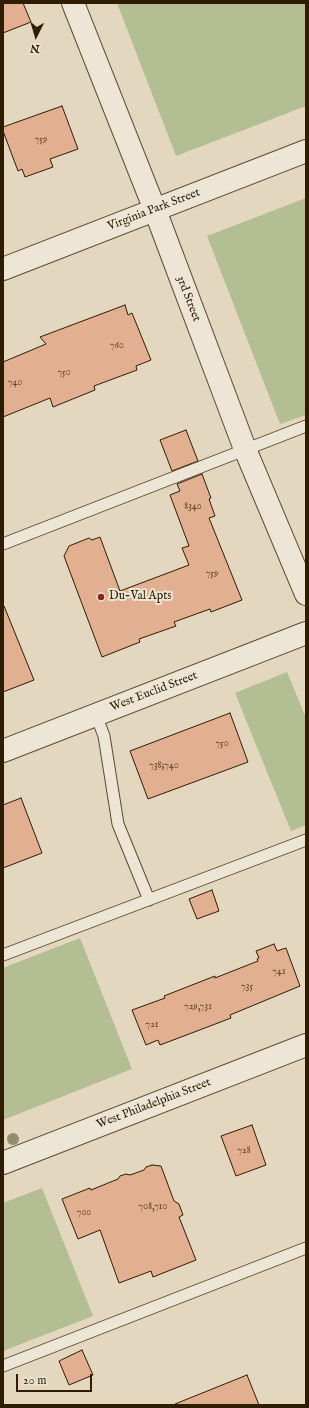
<!DOCTYPE html>
<html>
<head>
<meta charset="utf-8">
<style>
  body { margin:0 }
  #map { position:relative; width:309px; height:1408px; overflow:hidden; background:#e3d7bf; font-family:"IM FELL English",serif }
  canvas { display:block }
  .frame { position:absolute; inset:0; border:4px solid #2e1c03; pointer-events:none }
  .north { position:absolute; left:16px; top:16px; width:40px; height:40px; -webkit-text-stroke:3px #ede5d5; paint-order:stroke; rotate:185deg; font-size:11px; font-weight:700; line-height:16px; text-align:center; color:#2e1c03 }
  .north::after { content:''; display:block; margin:auto; width:14px; height:18px; background:#2e1c03; clip-path:polygon(50% 0,100% 100%,50% 72%,0 100%) }
  .scale { position:absolute; left:16px; top:1374px; width:76px; height:18px; box-sizing:border-box; border:2px solid #2e1c03; border-top:0; padding-left:5px; font-size:12px; line-height:14px; white-space:nowrap; color:#2e1c03; -webkit-text-stroke:3px #ede5d5; paint-order:stroke }
</style>
</head>
<body>
<div id="map">
<canvas width="309" height="1408"></canvas>
<div class="frame"></div>
<div class="north">N</div>
<div class="scale">20 m</div>
</div>
<script>
const ctx = document.querySelector('canvas').getContext('2d');
ctx.lineJoin = 'round';
function paint(path, color) {
  ctx.fillStyle = color;
  ctx.fill(path, 'evenodd');
}
function poly(rows) {
  const path = new Path2D();
  for (const r of rows) {
    path.moveTo(r[0], r[1]);
    for (let i = 2; i < r.length; i += 2) path.lineTo(r[i], r[i + 1]);
  }
  return path;
}
function strokePath(path, color, width, dash) {
  ctx.strokeStyle = color;
  ctx.lineWidth = width;
  ctx.lineCap = dash ? 'butt' : 'round';
  ctx.setLineDash(dash || []);
  ctx.stroke(path);
}
function label(font, color, halo, rows, align = 'center') {
  ctx.font = font + ' "IM FELL English",serif';
  ctx.lineWidth = 4;
  ctx.setLineDash([]);
  ctx.textBaseline = 'middle';
  ctx.strokeStyle = halo;
  ctx.fillStyle = color;
  for (const [text, x, y, turn = 0] of rows) {
    ctx.save();
    ctx.translate(x, y);
    ctx.rotate((+turn || 0) * Math.PI / 180);
    ctx.textAlign = isNaN(turn) ? turn : align;
    if (halo) ctx.strokeText(text, 0, 0);
    ctx.fillText(text, 0, 0);
    ctx.restore();
  }
}
paint(poly([
  [117,3,306,3,306,106,176,156],
  [306,198,306,415,280,424,207,236],
  [287,672,306,718,306,825,291,831,235,693],
  [80,938,132,1069,3,1120,3,968],
  [42,1188,93,1316,3,1351,3,1203]
]), '#b3be92');
const building = poly([
  [3,3,23,3,31,22,3,33,3,3],
  [62,106,78,149,50,159,53,167,25,177,22,169,18,171,3,131,3,127,62,106],
  [125,305,128,315,132,313,151,360,136,366,137,370,94,386,95,390,53,407,50,398,3,417,3,362,46,344,40,337,125,305],
  [186,430,198,461,172,471,160,440,186,430],
  [202,474,211,498,209,499,215,516,209,518,242,600,211,612,210,609,174,622,176,626,139,639,140,642,102,657,64,556,69,546,89,538,92,540,100,537,120,591,189,565,182,548,189,546,170,495,180,491,177,484,202,474],
  [3,606,4,606,34,680,3,692,3,606],
  [230,713,248,762,148,799,130,751,230,713],
  [21,798,42,853,3,868,3,805,21,798],
  [212,890,219,911,197,919,189,899,212,890],
  [274,944,277,951,286,948,300,986,230,1015,231,1018,197,1031,160,1045,158,1040,146,1045,132,1010,165,998,164,996,215,976,215,978,258,961,257,959,259,958,256,951,274,944],
  [252,1125,266,1165,236,1176,221,1136,252,1125],
  [152,1165,161,1166,174,1201,179,1204,183,1215,179,1217,196,1260,153,1277,151,1271,119,1283,100,1230,78,1239,62,1199,90,1188,91,1190,118,1179,120,1176,126,1174,130,1175,144,1170,146,1167,152,1165],
  [82,1350,93,1375,69,1385,59,1361,82,1350],
  [247,1375,259,1405,175,1405,175,1404,247,1375]
]);
paint(building, '#e2af90');
strokePath(building, '#2e1c03', 1);
const service = poly([
  [3,544,306,426],
  [96,715,104,736,118,824,149,900],
  [3,955,306,840],
  [3,1366,306,1248]
]);
const minor = poly([
  [3,269,306,151],
  [3,751,306,633],
  [3,1163,306,1045]
]);
const tertiary = poly([
  [73,3,155,210,245,449,306,594]
]);
strokePath(service, '#5b4b32', 13);
strokePath(minor, '#5b4b32', 24);
strokePath(tertiary, '#5b4b32', 24);
strokePath(service, '#ede5d5', 11);
strokePath(minor, '#ede5d5', 22);
strokePath(tertiary, '#ede5d5', 22);
ctx.fillStyle = '#958b6f';
for (const [x, y] of [
  [13,1139]
]) {
  ctx.beginPath();
  ctx.arc(x, y, 6, 0, 2 * Math.PI);
  ctx.fill();
}
for (const [x, y, r, color] of [
  [101,597,4,"#8f2418"]
]) {
  const dot = new Path2D();
  dot.arc(x, y, r, 0, 2 * Math.PI);
  ctx.fillStyle = color;
  ctx.fill(dot);
  strokePath(dot, '#ede5d5', 1.5);
}
label('10px', '#5b4126', null, [
  ["759",41,140],
  ["760",117,346],
  ["750",64,373],
  ["740",15,383],
  ["8340",193,507],
  ["759",212,574],
  ["750",222,744],
  ["738;740",164,766],
  ["741",279,972],
  ["735",247,987],
  ["729,731",198,1007],
  ["721",152,1025],
  ["728",244,1151],
  ["708,710",153,1207],
  ["700",84,1213]
]);
label('12px', '#2e1c03', '#ede5d5', [
  ["Virginia Park Street",154,210,-21],
  ["3rd Street",188,299,69],
  ["West Euclid Street",154,692,-21],
  ["West Philadelphia Street",154,1104,-21]
]);
label('12px', '#2e1c03', '#ede5d5', [
  ["Du-Val Apts",109,597]
], 'left');
</script>
</body>
</html>
